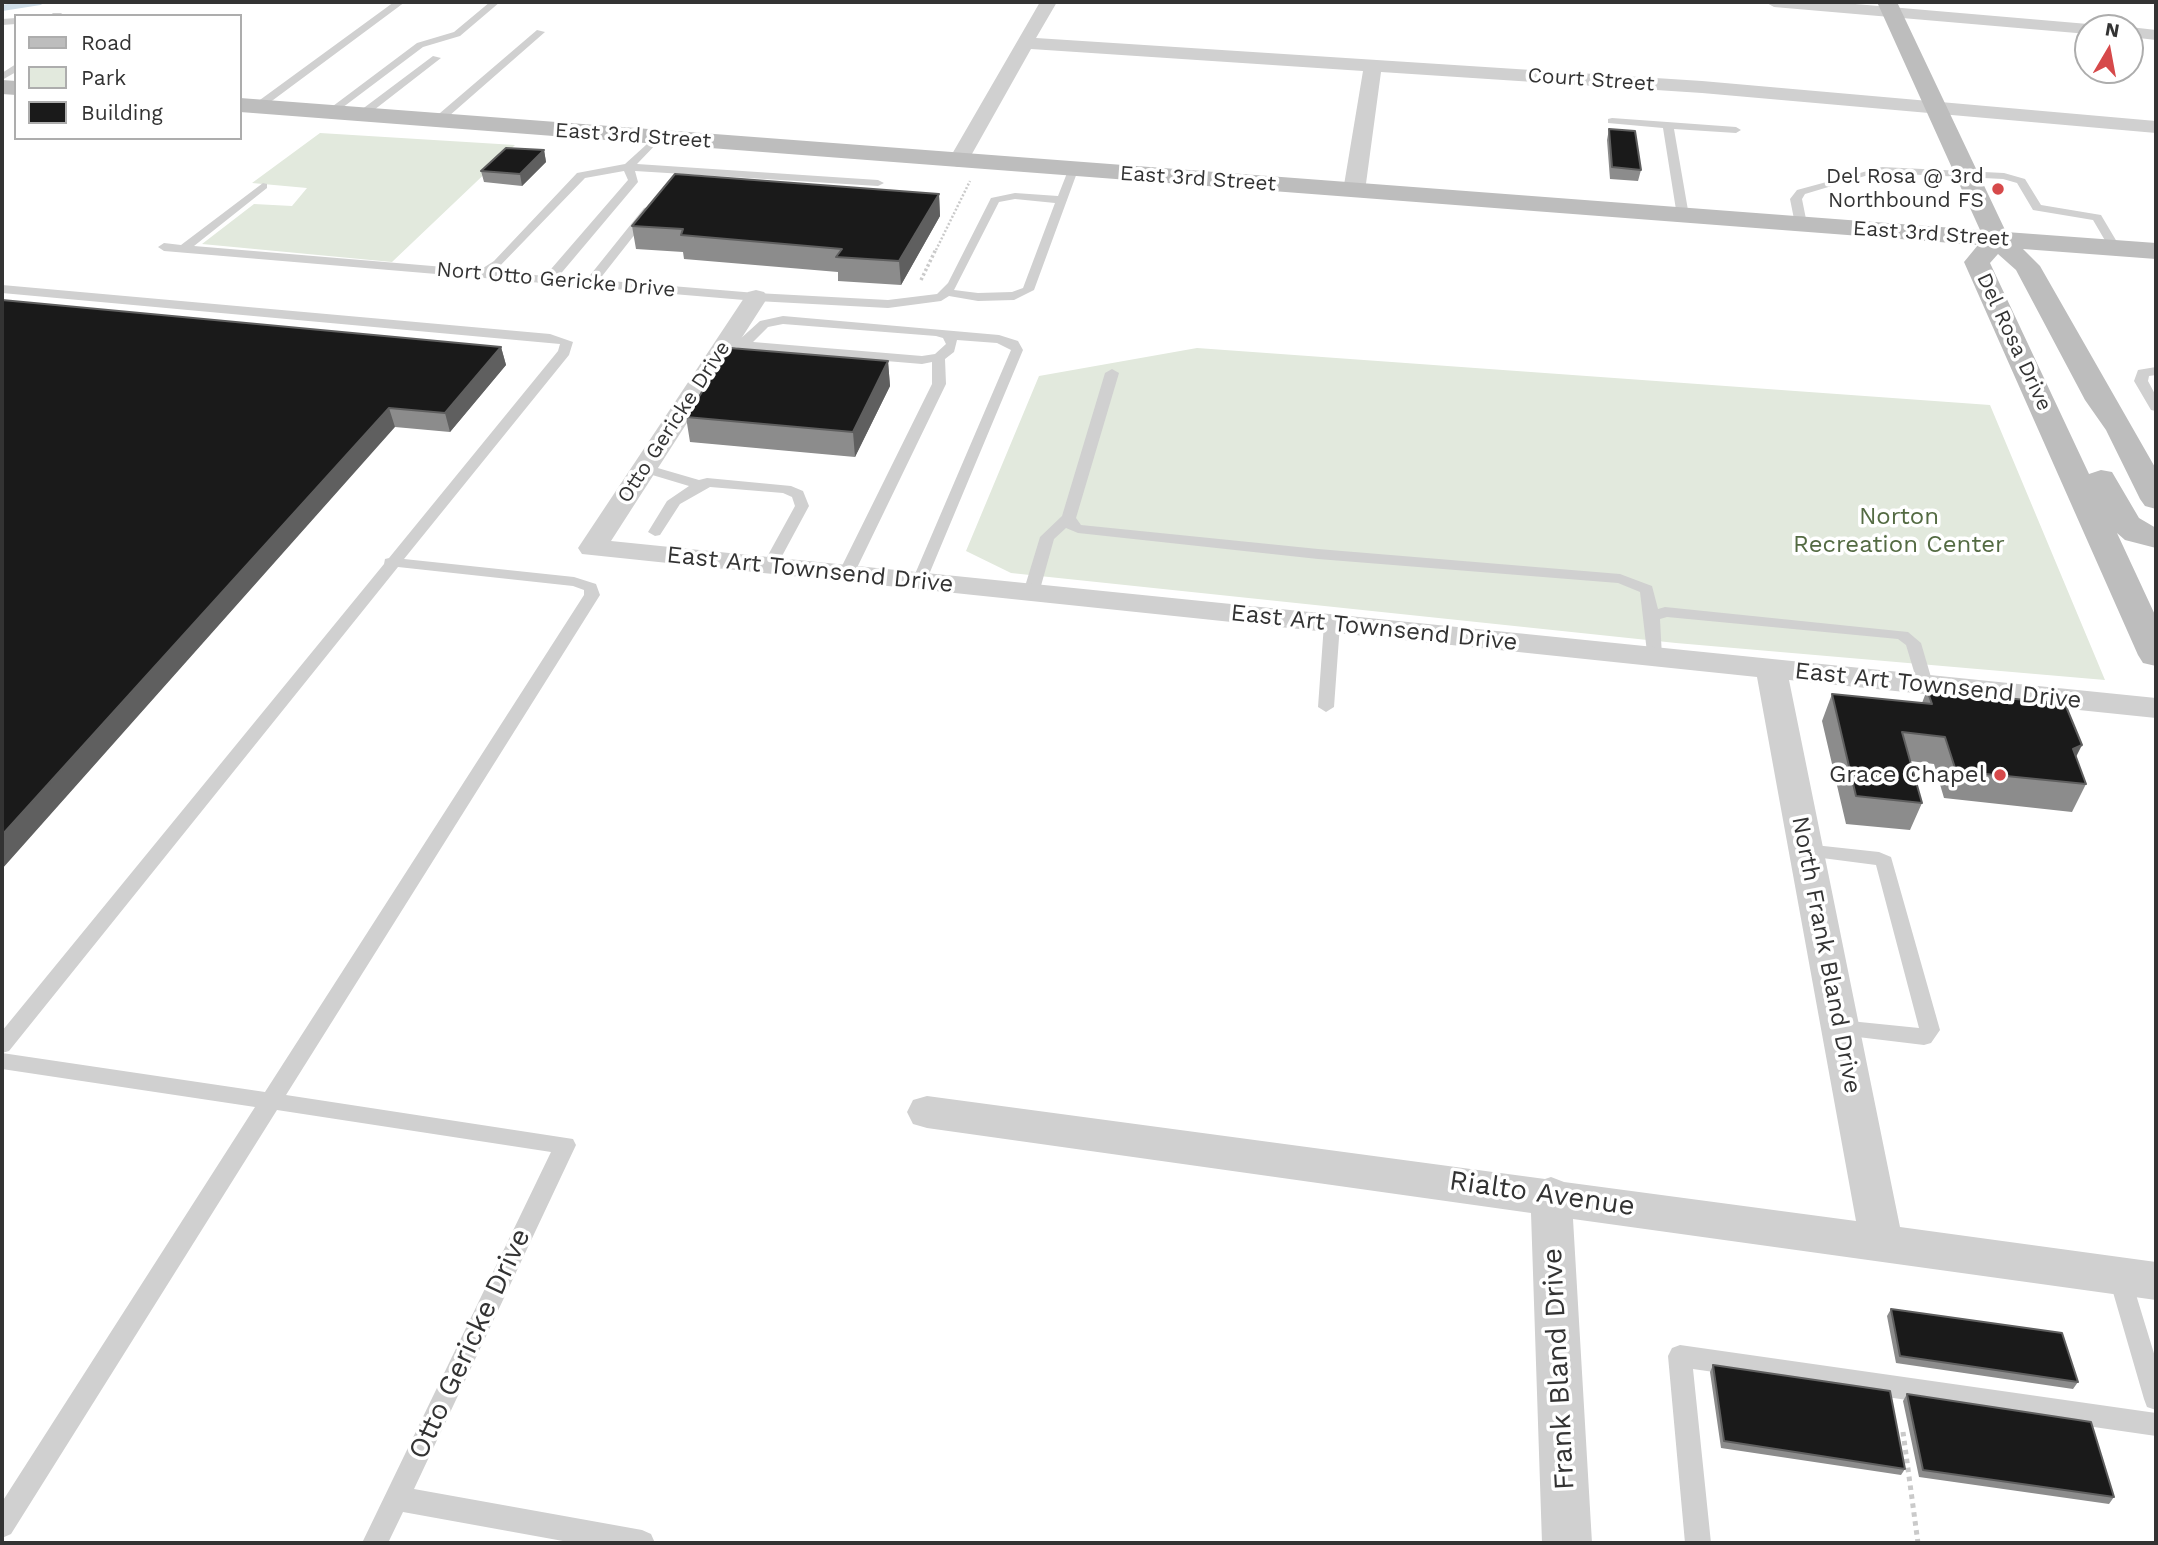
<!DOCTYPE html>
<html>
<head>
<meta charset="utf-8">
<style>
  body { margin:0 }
  #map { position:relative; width:2158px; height:1545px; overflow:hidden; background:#fff; font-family:"Work Sans",sans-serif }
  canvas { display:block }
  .frame { position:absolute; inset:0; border:4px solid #333; pointer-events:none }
  .legend { position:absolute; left:14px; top:14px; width:228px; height:126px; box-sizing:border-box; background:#fff; border:2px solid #adadad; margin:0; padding:9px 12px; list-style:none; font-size:21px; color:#333 }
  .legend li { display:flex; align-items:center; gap:14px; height:35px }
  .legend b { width:35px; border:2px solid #adadad }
  .north { position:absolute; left:2074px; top:14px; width:70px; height:70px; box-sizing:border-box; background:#fff; border:2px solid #adadad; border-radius:50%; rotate:10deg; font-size:19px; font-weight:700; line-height:28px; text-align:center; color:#333 }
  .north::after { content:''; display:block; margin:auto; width:24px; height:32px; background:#d6494a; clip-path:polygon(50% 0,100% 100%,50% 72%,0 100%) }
</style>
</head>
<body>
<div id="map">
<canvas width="2158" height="1545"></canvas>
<div class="frame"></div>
<ul class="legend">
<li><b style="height:9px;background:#bdbdbd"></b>Road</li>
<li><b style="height:19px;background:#e2e9dd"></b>Park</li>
<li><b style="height:19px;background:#1a1a1a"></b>Building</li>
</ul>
<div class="north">N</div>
</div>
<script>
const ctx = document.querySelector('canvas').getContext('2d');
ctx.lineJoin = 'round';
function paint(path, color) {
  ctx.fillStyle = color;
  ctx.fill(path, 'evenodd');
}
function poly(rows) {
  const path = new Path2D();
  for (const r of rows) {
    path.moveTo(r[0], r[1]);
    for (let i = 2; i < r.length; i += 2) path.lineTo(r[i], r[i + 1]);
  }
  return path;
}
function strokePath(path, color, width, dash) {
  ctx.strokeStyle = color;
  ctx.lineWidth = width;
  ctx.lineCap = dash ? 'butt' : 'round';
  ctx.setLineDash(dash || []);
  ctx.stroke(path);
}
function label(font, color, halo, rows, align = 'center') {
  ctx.font = font + ' "Work Sans",sans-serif';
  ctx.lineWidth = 7;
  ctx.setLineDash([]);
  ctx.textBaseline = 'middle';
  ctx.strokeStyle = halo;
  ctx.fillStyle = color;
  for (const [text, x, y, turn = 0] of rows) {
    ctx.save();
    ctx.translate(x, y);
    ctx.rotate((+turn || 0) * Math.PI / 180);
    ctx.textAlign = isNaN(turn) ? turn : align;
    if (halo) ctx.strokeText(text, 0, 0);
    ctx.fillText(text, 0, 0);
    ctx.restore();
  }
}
paint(poly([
  [320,133,515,145,392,262,202,244,254,204,292,206,307,188,252,183],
  [1197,348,1990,405,2105,680,1676,643,1011,573,966,551,1039,376]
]), '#e2e9dd');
strokePath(poly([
  [2,8,40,2]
]), '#cfdee9', 6);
strokePath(poly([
  [936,250,970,181]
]), '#cacaca', 2.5, [2, 2]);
strokePath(poly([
  [921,280,936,249]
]), '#cacaca', 3.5, [2.5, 2.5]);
strokePath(poly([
  [1903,1432,1918,1543]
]), '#cacaca', 5, [4.5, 4.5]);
paint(poly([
  [394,2,405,2,261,109,253,109,253,105,394,2],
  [490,2,500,2,460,36,423,47,334,114,325,112,417,43,454,32,490,2],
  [53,13,61,13,65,16,49,16,53,13],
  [16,18,16,24,2,25,2,19,16,18],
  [537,30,545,32,441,123,433,123,433,119,537,30],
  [433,56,441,58,365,117,357,117,357,113,433,56],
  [16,64,16,72,2,80,2,73,16,64],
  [1612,118,1736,127,1741,130,1736,133,1674,129,1689,216,1683,219,1677,216,1663,128,1608,123,1608,119,1612,118],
  [657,135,662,138,637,164,878,180,884,183,878,186,635,171,638,182,558,277,587,279,644,208,648,207,654,210,599,280,756,293,888,300,937,294,948,283,991,198,1015,193,1058,196,1069,168,1078,170,1034,290,1014,300,978,301,949,296,941,301,888,308,756,301,164,251,158,247,164,243,181,245,263,183,267,184,267,188,194,246,480,270,494,261,577,173,625,164,657,135],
  [624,171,628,180,545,276,495,271,585,178,624,171],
  [1015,199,1055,203,1023,288,1012,292,978,293,954,290,999,202,1015,199],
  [1882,167,2004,173,2025,179,2041,205,2101,215,2120,247,2110,249,2093,220,2033,210,2017,183,2003,179,1882,173,1865,176,1805,194,1802,199,1807,224,1801,227,1795,224,1790,199,1797,190,1882,167],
  [2,285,550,334,573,342,569,355,404,559,574,577,596,584,600,595,286,1095,573,1139,576,1145,414,1489,642,1530,651,1534,655,1543,574,1543,403,1512,388,1543,362,1543,551,1152,277,1110,11,1534,2,1538,2,1502,255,1107,2,1069,2,1031,384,564,385,559,389,558,558,351,560,344,2,293,2,285],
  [398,567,573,586,584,590,584,595,265,1092,2,1053,9,1051,398,567],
  [783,316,999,335,1018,341,1023,350,925,584,915,584,912,581,1011,350,997,343,957,340,954,352,945,359,946,384,854,574,846,579,838,574,932,384,932,362,922,364,742,349,719,343,725,339,739,340,760,321,783,316],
  [783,324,936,336,943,338,946,344,935,354,922,356,753,342,768,327,783,324],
  [2156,367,2156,375,2149,376,2148,381,2156,396,2156,411,2151,410,2134,381,2138,370,2156,367],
  [1112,369,1119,373,1076,518,1081,525,1318,549,1620,574,1652,586,1658,609,1665,607,1908,632,1921,643,1933,684,1925,689,1919,688,1906,645,1898,639,1667,617,1660,619,1662,657,1660,661,1648,661,1640,592,1618,583,1318,559,1078,533,1066,528,1054,539,1039,593,1036,596,1026,596,1023,593,1040,537,1062,516,1105,373,1112,369],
  [644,464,699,480,707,478,791,486,803,491,809,506,775,569,765,569,762,566,795,506,792,497,783,493,710,487,680,504,660,535,655,536,648,532,667,501,689,486,639,471,639,465,644,464],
  [1332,619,1340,624,1334,707,1326,712,1318,707,1324,624,1332,619],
  [1805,844,1879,852,1891,857,1940,1030,1931,1043,1924,1045,1833,1034,1830,1028,1833,1022,1840,1020,1919,1028,1876,865,1799,855,1796,850,1799,845,1805,844],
  [2119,1265,2127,1268,2130,1275,2156,1360,2156,1410,2147,1407,2144,1399,2108,1275,2111,1268,2119,1265],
  [1680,1345,2156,1413,2156,1436,1693,1369,1711,1543,1685,1543,1668,1356,1672,1348,1680,1345]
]), '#d0d0d0');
paint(poly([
  [1040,2,1057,2,1036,38,1702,81,2156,121,2156,133,1702,93,1381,72,1365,191,1354,197,1343,191,1363,71,1031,49,968,161,958,167,951,165,948,161,1040,2],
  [1765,2,1832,2,2088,24,2096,28,2088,28,2088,34,1774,7,1765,2],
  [2130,27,2156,30,2156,40,2130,37,2130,28,2124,28,2130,27],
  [756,290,764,292,768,297,611,541,2156,698,2156,718,1789,680,1900,1227,2156,1262,2156,1300,1573,1219,1592,1543,1542,1543,1531,1213,927,1128,913,1124,907,1112,913,1100,927,1096,1545,1179,1551,1177,1564,1182,1856,1221,1757,677,582,554,578,548,748,292,756,290]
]), '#d0d0d0');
paint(poly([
  [1877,2,1897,2,2006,232,2156,243,2156,259,2023,249,2040,266,2156,469,2156,509,2145,506,2140,499,2106,430,2085,400,2016,270,1998,254,1990,263,2089,474,2101,470,2112,472,2139,518,2156,528,2156,548,2125,540,2117,533,2156,617,2156,666,2143,663,2138,655,1964,262,1978,245,240,112,240,98,1980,230,1877,2],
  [2,80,16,81,16,95,2,94,2,80]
]), '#bdbdbd');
paint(poly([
  [1609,129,1641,170,1638,181,1610,179,1607,140],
  [544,150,546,162,522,186,484,182,481,171],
  [939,194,940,216,901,285,838,281,838,272,684,259,683,252,636,249,632,226],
  [2,300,501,347,506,365,450,432,395,427],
  [888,361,890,386,855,457,690,442,686,417],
  [1927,690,2076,757,2086,784,2072,812,1944,798,1934,764,1910,761,1922,803,1910,830,1846,824,1822,721,1832,694,1922,703],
  [1891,1309,2078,1382,2073,1389,1896,1363,1887,1316],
  [1713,1365,1905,1469,1901,1475,1721,1448,1710,1372],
  [1907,1394,2114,1497,2109,1504,1919,1477,1903,1401]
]), '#8c8c8c');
paint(poly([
  [544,150,546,162,522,186,520,174],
  [939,194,940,216,901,285,899,261],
  [501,347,506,365,450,432,445,413],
  [888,361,890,386,855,457,853,432],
  [389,408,395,427,2,869,2,835],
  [2082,745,2068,773,2073,749]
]), '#5f5f5f');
const building = poly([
  [1609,129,1635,131,1641,170,1612,167,1609,129],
  [506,148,544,150,520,174,481,171,506,148],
  [675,174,939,194,899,261,836,257,842,249,681,235,683,229,632,226,675,174],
  [2,300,501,347,445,413,389,408,2,835,2,300],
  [730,348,888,361,853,432,686,417,730,348],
  [1927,690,2065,704,2082,745,2073,749,2086,784,1956,771,1945,737,1902,732,1922,803,1856,796,1832,694,1932,704,1927,690],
  [1891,1309,2062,1333,2078,1382,1900,1356,1891,1309],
  [1713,1365,1890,1391,1905,1469,1724,1441,1713,1365],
  [1907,1394,2091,1422,2114,1497,1923,1470,1907,1394]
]);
paint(building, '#1a1a1a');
strokePath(building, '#5f5f5f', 2);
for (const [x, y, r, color] of [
  [1998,189,7,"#d6494a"],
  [2000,775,7,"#d6494a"]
]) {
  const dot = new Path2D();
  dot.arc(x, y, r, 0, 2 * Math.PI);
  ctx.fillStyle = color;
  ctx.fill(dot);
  strokePath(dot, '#fff', 2.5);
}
label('21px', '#333', '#fff', [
  ["Court Street",1591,80,4],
  ["East 3rd Street",633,136,4],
  ["East 3rd Street",1198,179,4],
  ["East 3rd Street",1931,234,4],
  ["Nort Otto Gericke Drive",556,280,5],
  ["Del Rosa Drive",2014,342,65],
  ["Otto Gericke Drive",674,422,-57]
]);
label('21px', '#333', '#fff', [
  ["Del Rosa @ 3rd",1984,177],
  ["Northbound FS",1984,201]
], 'right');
label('24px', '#546b43', '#fff', [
  ["Norton",1899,517],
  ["Recreation Center",1899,545]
]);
label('24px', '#333', '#fff', [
  ["East Art Townsend Drive",810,570,6],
  ["East Art Townsend Drive",1374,628,6],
  ["East Art Townsend Drive",1938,686,6],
  ["North Frank Bland Drive",1826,955,79]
]);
label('24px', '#333', '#fff', [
  ["Grace Chapel",1986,775]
], 'right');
label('28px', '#333', '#fff', [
  ["Rialto Avenue",1542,1194,8],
  ["Otto Gericke Drive",470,1344,-65],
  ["Frank Bland Drive",1559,1369,-93]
]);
</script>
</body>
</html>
